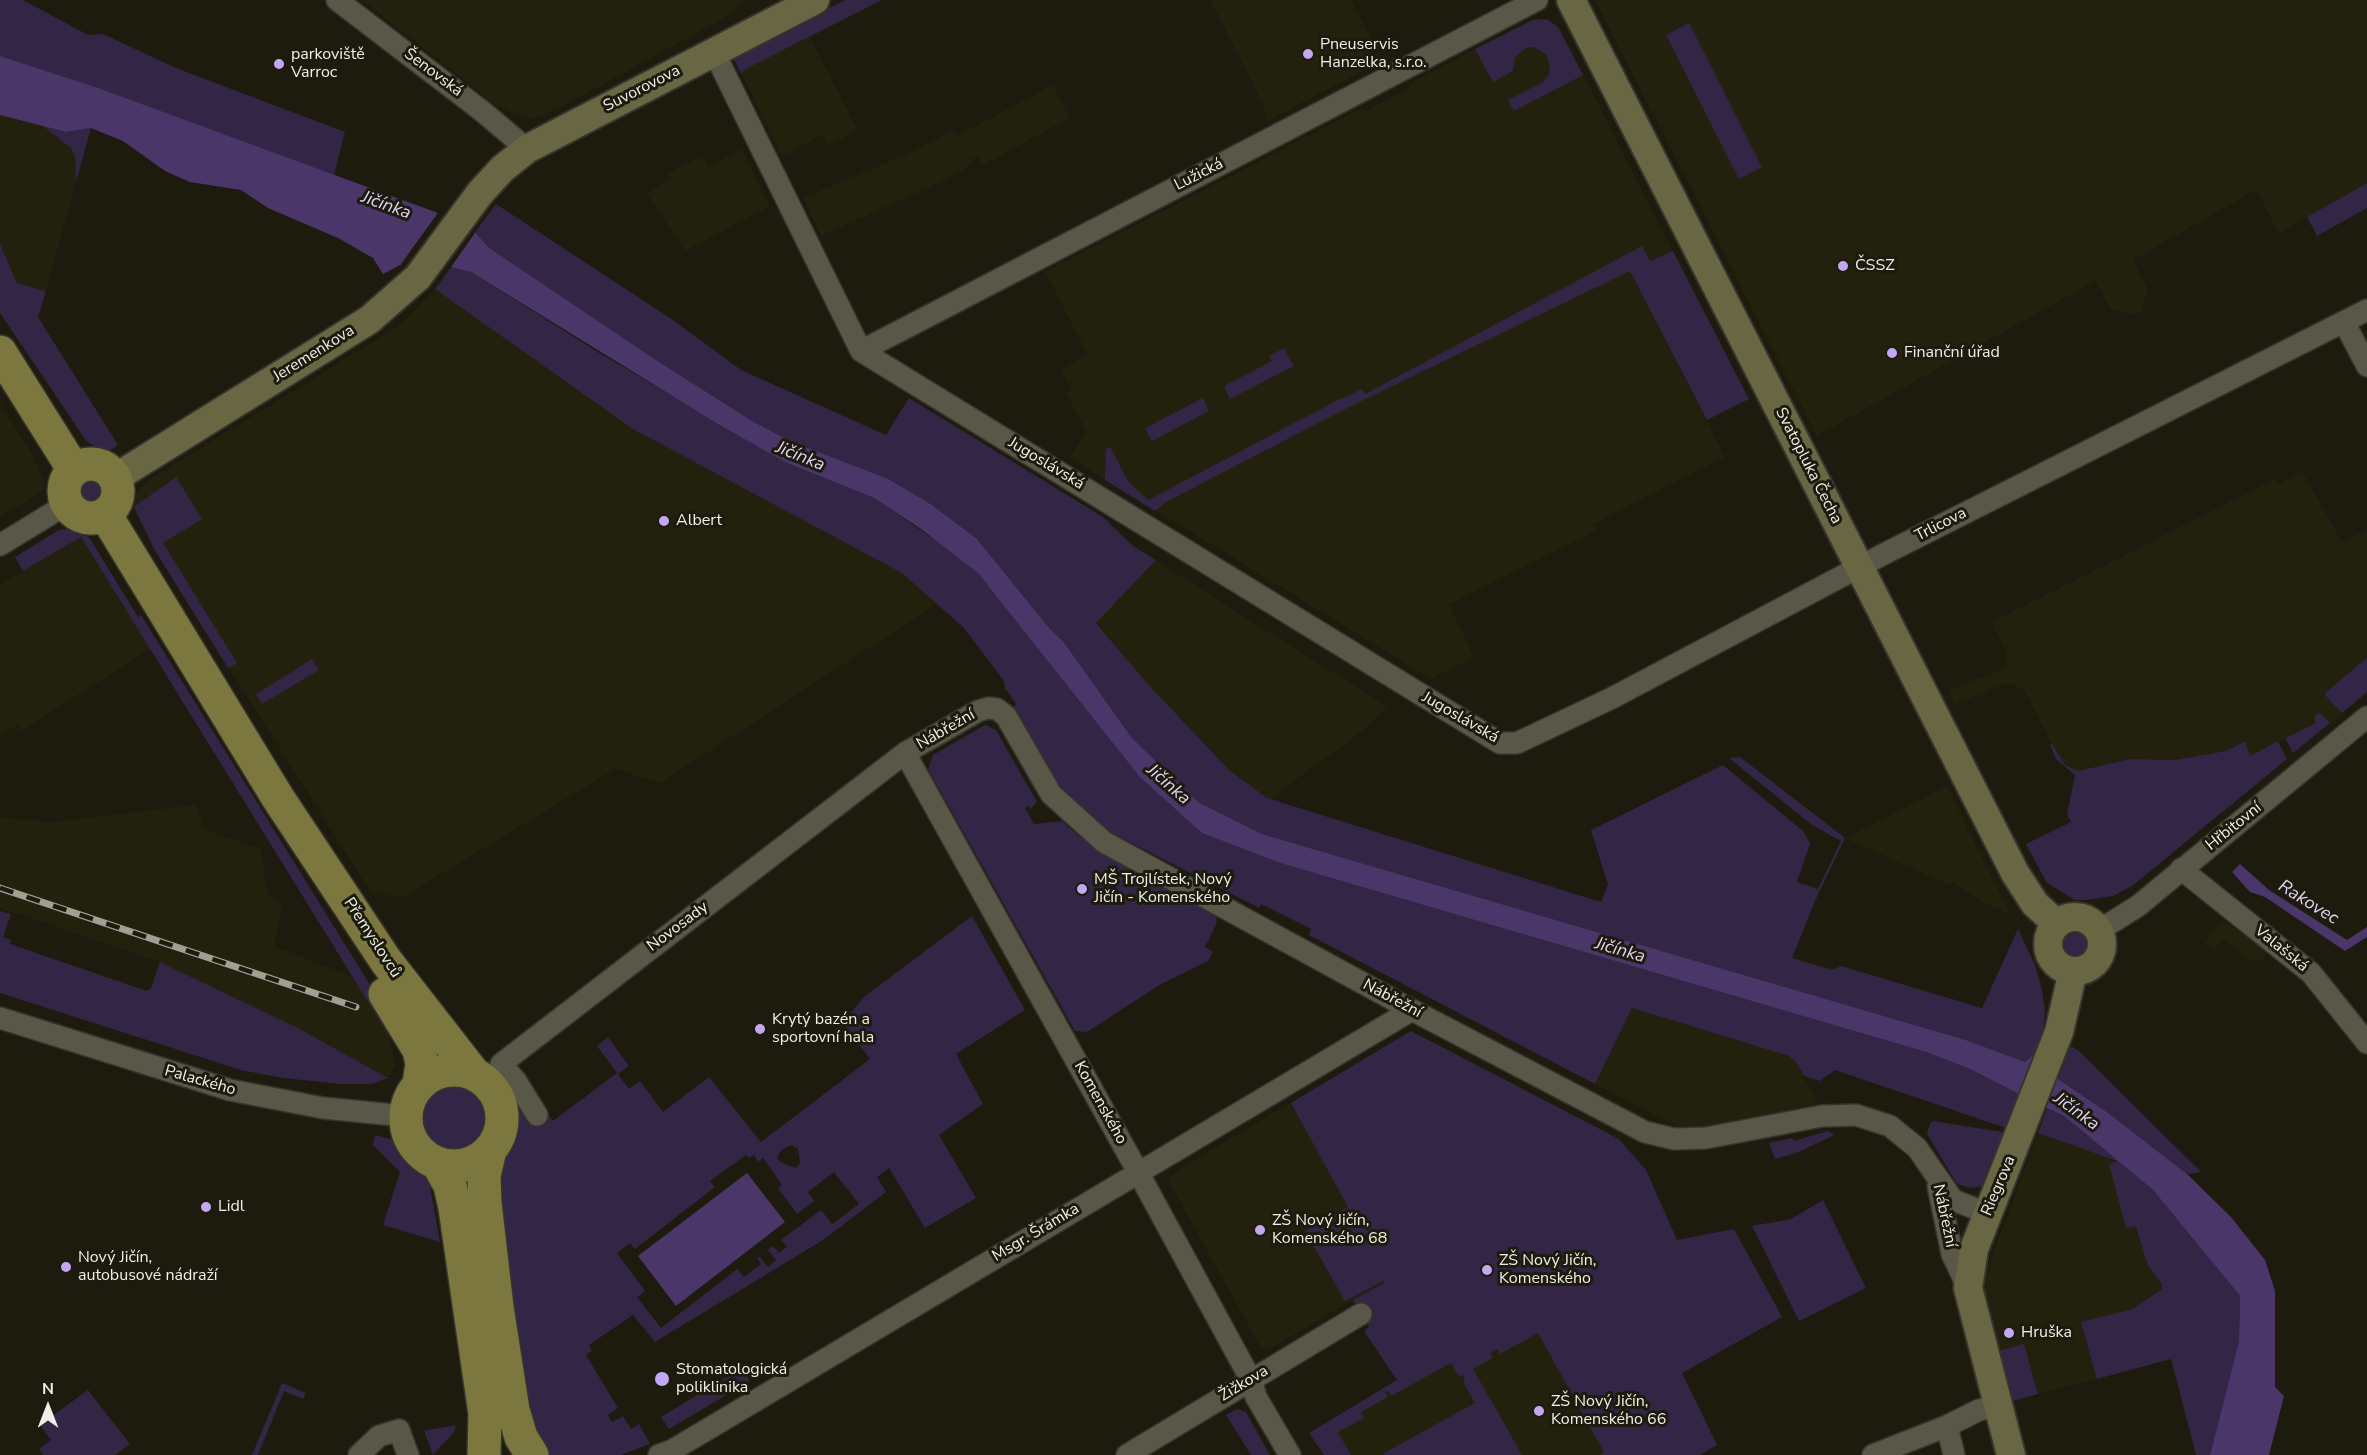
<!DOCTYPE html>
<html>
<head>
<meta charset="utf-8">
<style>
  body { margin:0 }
  #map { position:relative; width:2367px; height:1455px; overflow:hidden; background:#1c1b0e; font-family:"Nunito Sans",sans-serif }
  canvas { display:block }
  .north { position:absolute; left:18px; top:1377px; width:60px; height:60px; -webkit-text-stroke:4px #1c1b0e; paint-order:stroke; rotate:0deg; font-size:16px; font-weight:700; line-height:24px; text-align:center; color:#efefe6 }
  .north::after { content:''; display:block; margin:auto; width:21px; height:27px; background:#efefe6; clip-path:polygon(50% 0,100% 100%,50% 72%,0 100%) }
</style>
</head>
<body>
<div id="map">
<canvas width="2367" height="1455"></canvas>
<div class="north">N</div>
</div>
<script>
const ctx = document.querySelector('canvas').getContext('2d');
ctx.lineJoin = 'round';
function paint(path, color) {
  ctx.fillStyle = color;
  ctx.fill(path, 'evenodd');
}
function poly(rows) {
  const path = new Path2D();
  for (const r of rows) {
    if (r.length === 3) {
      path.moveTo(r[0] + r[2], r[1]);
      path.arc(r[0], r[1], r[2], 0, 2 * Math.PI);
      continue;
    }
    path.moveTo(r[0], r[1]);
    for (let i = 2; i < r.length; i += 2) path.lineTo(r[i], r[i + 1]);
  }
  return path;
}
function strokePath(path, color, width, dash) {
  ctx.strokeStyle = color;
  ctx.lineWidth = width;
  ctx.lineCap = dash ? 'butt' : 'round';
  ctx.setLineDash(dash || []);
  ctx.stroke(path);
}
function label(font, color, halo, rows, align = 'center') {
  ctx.font = font + ' "Nunito Sans",sans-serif';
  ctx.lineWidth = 6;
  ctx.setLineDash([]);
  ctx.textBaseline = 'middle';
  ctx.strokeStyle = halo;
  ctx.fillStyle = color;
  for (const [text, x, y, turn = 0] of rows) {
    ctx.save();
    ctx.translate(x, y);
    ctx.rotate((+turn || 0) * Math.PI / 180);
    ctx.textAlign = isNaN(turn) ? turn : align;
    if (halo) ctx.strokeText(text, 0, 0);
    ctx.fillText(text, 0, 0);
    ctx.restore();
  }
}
paint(poly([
  [362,0,744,0,735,12,558,109,535,118,526,118,497,106],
  [1213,0,1351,0,1383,60,1267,121,1263,104,1211,1],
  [1595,0,2367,0,2367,183,2279,233,2256,190,2133,260,2148,290,2141,312,2133,315,2111,309,2095,281,1817,436],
  [1547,19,1561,31,1673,251,1631,271,1725,457,1593,524,1596,531,1449,604,1474,658,1431,679,1070,458,1086,431,1066,392,1071,389,1061,369,1088,355,1045,272,1358,110,1367,110,1410,87,1414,81,1533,20],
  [810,37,858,130,829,145,823,135,782,156,742,75,744,70],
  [1053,85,1070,118,983,165,978,157,971,160,973,164,949,178,821,236,803,198,916,150,953,130,957,136],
  [0,115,43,126,66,141,75,156,76,182,46,291,17,283,0,244],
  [742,149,770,206,685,251,646,193,669,180,666,174,702,156,708,167],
  [435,289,524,351,810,523,902,572,937,604,660,783,615,769,401,898,370,891,154,549,134,507,136,493,147,481,400,325],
  [0,403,32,454,45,483,43,491,0,517],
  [2302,471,2342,542,2367,529,2367,658,2326,692,2325,694,2342,713,2330,723,2321,713,2315,722,2250,756,2247,754,2245,741,2226,751,2174,760,2130,759,2078,771,2065,765,2059,758,2024,690,2013,684,2003,684,1955,705,1948,691,2002,669,2006,665,2007,653,1993,625,1994,621,2275,479,2279,485],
  [81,537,150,649,21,731,18,725,0,736,0,585],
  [1156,560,1230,608,1389,707,1351,740,1284,788,1273,800,1267,798,1229,770,1146,682,1096,622],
  [1947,786,1983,860,2010,914,1986,904,1954,882,1947,884,1845,838],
  [196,805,204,829,261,849,267,893,283,907,274,946,355,978,389,1036,396,1065,388,1078,298,1028,160,962,0,908,0,817,51,822],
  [2222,919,2269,952,2262,961,2251,960,2223,940,2214,950,2205,943],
  [1632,1008,1789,1056,1796,1062,1818,1104,1713,1127,1678,1127,1595,1084],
  [1411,1031,1619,1139,1646,1170,1677,1240,1734,1229,1782,1317,1682,1373,1717,1445,1700,1455,1324,1455,1309,1433,1397,1380,1364,1331,1369,1327,1361,1314,1353,1300,1273,1347,1267,1350,1261,1348,1169,1182,1171,1176,1201,1156],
  [2038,1133,2118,1161,2239,1341,2013,1401,1982,1284]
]), '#22210d');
paint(poly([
  [0,0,23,0,88,35,103,34,176,68,345,132,334,175,0,56],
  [845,0,882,0,744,70,742,75,733,57],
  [1547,19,1558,27,1583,75,1514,111,1508,100,1543,82,1548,76,1550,69,1547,55,1534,47,1526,48,1515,57,1513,71,1493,82,1475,49,1533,20],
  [1689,23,1762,167,1739,179,1666,35],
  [43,126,66,132,91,128,76,182,75,156,71,148],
  [2367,183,2367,208,2317,236,2307,217],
  [496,204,673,320,741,370,886,435,909,398,1103,517,1133,546,1156,560,1096,623,1146,682,1229,770,1267,798,1601,902,1608,885,1591,830,1723,765,1804,832,1810,844,1797,882,1818,889,1841,841,1812,825,1729,758,1740,757,1845,838,1815,901,1792,958,1832,970,1841,966,1982,1008,2018,929,2035,965,2042,990,2045,1011,2043,1031,2034,1054,2025,1062,1966,1040,1262,834,1198,802,1132,738,1063,641,1051,630,976,538,932,505,792,442,754,422,659,362,488,247,475,232],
  [0,244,17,283,46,291,38,317,118,445,109,451,103,451,87,442,0,313],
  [1642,246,1650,261,1673,251,1749,399,1707,420,1630,271,1349,407,1166,502,1155,511,1105,480,1106,449,1110,447,1128,481,1148,500,1336,401,1362,389,1365,394],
  [451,267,471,272,601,354,785,462,874,498,963,559,978,573,1043,653,1202,833,1280,863,1926,1052,1970,1069,2019,1094,2006,1128,1835,1070,1820,1081,1804,1076,1796,1062,1789,1056,1632,1008,1595,1084,1309,935,1311,929,1261,904,1259,908,1110,832,1055,781,1011,712,1016,704,1005,688,1004,681,964,628,902,573,633,429,435,289],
  [1284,348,1294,366,1230,399,1224,386,1272,361,1269,356],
  [1203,398,1209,411,1152,441,1145,428],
  [176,477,202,519,163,543,237,663,228,668,154,549,134,507],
  [91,491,12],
  [66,529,89,537,138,617,141,615,398,1030,389,1036,81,537,23,571,15,557,59,530],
  [2367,658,2367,692,2342,713,2325,695,2326,692],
  [312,659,319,670,262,704,256,694],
  [2321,713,2330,723,2293,753,2285,738,2315,723,2315,715],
  [985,725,996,730,1037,802,1030,809,1028,805,1025,808,1034,824,1062,821,1080,837,1119,863,1217,915,1216,925,1205,947,1213,952,1208,961,1161,984,1087,1032,1075,1031,928,769,933,755],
  [2245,741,2250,756,2278,741,2287,759,2132,886,2113,896,2086,900,2075,900,2047,883,2026,844,2071,822,2067,814,2075,775,2056,759,2050,745,2052,744,2065,765,2078,771,2130,759,2174,760,2226,751],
  [0,911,11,914,3,937,11,940,10,944,147,991,151,988,160,962,298,1028,388,1078,372,1084,340,1084,283,1078,241,1070,0,993],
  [972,916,1025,1010,956,1054,983,1104,939,1135,976,1198,925,1228,889,1168,877,1177,886,1192,823,1240,655,1342,633,1315,589,1345,592,1351,586,1355,618,1408,608,1415,612,1422,623,1416,631,1429,639,1424,650,1444,621,1455,547,1455,520,1413,497,1157,508,1134,510,1109,505,1093,495,1079,530,1120,544,1110,553,1121,617,1073,597,1046,608,1037,629,1066,618,1074,629,1089,640,1081,663,1112,709,1077,761,1142,870,1059,842,1023,865,996],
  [791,1145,798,1149,800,1163,796,1168,780,1162,777,1158,781,1150],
  [746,1155,749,1158,754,1155,758,1162,763,1158,782,1185,778,1188,797,1214,814,1201,808,1192,834,1172,859,1204,832,1224,821,1210,781,1240,787,1247,779,1253,773,1246,768,1250,776,1260,768,1267,760,1257,757,1258,761,1264,744,1277,737,1269,661,1328,637,1297,645,1291,617,1253,630,1243,635,1249,715,1187,710,1181],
  [2075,945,17],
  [1411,1031,1619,1139,1646,1170,1677,1240,1734,1229,1782,1317,1682,1373,1717,1445,1700,1455,1600,1455,1604,1452,1538,1333,1500,1354,1498,1349,1490,1353,1493,1358,1473,1369,1522,1455,1385,1455,1384,1453,1475,1403,1463,1382,1465,1380,1463,1375,1459,1376,1451,1363,1391,1396,1388,1391,1385,1392,1388,1397,1361,1412,1364,1418,1338,1432,1351,1455,1324,1455,1309,1433,1397,1380,1364,1331,1369,1327,1353,1300,1384,1283,1383,1281,1345,1301,1305,1231,1348,1207,1291,1103],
  [2070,1046,2079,1051,2201,1172,2187,1174,2107,1112,2058,1079],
  [453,1118,33],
  [2047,1108,2064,1116,2153,1190,2240,1296,2239,1341,2210,1455,2196,1455,2171,1359,2097,1379,2081,1322,2133,1309,2162,1289,2162,1284,2148,1266,2136,1226,2126,1228,2109,1164,2117,1161,2038,1133],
  [1933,1121,2003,1132,2005,1137,1986,1186,1971,1188,1957,1184,1927,1134,1930,1123],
  [1828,1131,1834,1135,1799,1152,1775,1159,1769,1143,1792,1138,1794,1141],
  [375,1135,393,1140,427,1170,440,1242,383,1225,400,1172,373,1145],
  [1823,1200,1866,1288,1799,1321,1752,1226,1791,1219],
  [2024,1344,2038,1394,2013,1401,1999,1351],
  [742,1368,750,1381,669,1429,661,1417],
  [282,1383,306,1393,303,1399,284,1391,258,1455,252,1455],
  [88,1390,130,1444,115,1455,43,1455,39,1449,51,1440,40,1425],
  [1237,1409,1246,1412,1270,1455,1251,1455,1226,1415],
  [456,1425,454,1432,433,1455,424,1431]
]), '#332546');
paint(poly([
  [0,56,98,88,438,213,475,232,488,247,659,362,754,422,792,442,888,479,932,505,976,538,1051,630,1063,641,1132,738,1198,802,1262,834,1966,1040,2025,1062,2034,1054,2058,1079,2107,1112,2187,1174,2231,1217,2265,1260,2275,1291,2275,1387,2284,1396,2269,1455,2210,1455,2239,1341,2240,1296,2153,1190,2064,1116,2047,1108,2014,1107,2019,1094,1970,1069,1926,1052,1280,863,1202,833,1140,777,978,573,921,529,874,498,785,462,718,424,471,272,451,267,402,264,383,274,373,258,338,238,268,208,241,190,190,182,165,171,123,141,91,128,66,132,0,115],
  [2240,864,2269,890,2347,940,2367,927,2367,937,2345,951,2265,897,2250,892,2232,872],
  [747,1173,785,1222,676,1306,638,1256]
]), '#4b366a');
paint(poly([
  [440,210,477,230,449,270,406,268,401,264]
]), '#1c1b0e');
const street = poly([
  [337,0,482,111,527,149],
  [714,52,861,351,1500,743,1517,743,1612,698,1882,555,2367,310],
  [2344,322,2367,366],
  [861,351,1537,0],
  [0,545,67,504],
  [905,753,1138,1172,1251,1380,1256,1397,1290,1455],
  [2181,869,2311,973,2367,1043],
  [2098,931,2138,906,2367,717],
  [0,1018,230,1090,323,1108,405,1116],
  [537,1115,516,1081,501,1064,905,753,978,711,988,708,997,709,1006,716,1051,794,1104,842,1412,1010,1645,1132,1674,1139,1706,1138,1822,1116,1856,1115,1890,1126,1917,1148,1953,1200,1987,1213],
  [1938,1186,1952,1254,1968,1288],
  [1947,1426,1954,1455],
  [359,1455,379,1436,399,1430,408,1455],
  [659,1455,671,1451,1412,1010],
  [1127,1455,1361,1314],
  [1873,1455,1947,1426,1979,1410,1998,1405]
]);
const secondary = poly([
  [1571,0,2015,873,2035,904,2057,924],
  [115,478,369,320,418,277,480,193,502,169,527,149,815,0],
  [2075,944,27],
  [2011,1455,1968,1288,1974,1249,2059,1032,2073,971]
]);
const primary = poly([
  [0,352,74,470],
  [91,491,27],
  [105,514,278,798,386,961,474,1074],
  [385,994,419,1050,422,1064,419,1084],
  [454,1118,48],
  [490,1150,484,1176,485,1203,497,1307,513,1410,521,1437,532,1455],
  [438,1164,450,1185,455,1208,485,1414,484,1455]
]);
strokePath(street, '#35352e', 24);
strokePath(secondary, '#35352e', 32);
strokePath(primary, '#35352e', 36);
strokePath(street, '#585748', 21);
strokePath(secondary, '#696743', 28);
strokePath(primary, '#7b773e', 33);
const rail = poly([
  [0,888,356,1007]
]);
strokePath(rail, '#9f9f94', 7);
strokePath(rail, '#1c1b0e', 4.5, [14]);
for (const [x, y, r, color] of [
  [1308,54,6,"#c4a7f1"],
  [279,64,6,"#c4a7f1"],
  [1843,266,6,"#c4a7f1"],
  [1892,353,6,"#c4a7f1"],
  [664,521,6,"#c4a7f1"],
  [1082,889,6,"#c4a7f1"],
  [760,1029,6,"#c4a7f1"],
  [206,1207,6,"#c4a7f1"],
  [1260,1230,6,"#c4a7f1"],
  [66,1267,6,"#c4a7f1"],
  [1487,1270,6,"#c4a7f1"],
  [2009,1333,6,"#c4a7f1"],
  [662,1379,8,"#c4a7f1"],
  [1539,1411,6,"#c4a7f1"]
]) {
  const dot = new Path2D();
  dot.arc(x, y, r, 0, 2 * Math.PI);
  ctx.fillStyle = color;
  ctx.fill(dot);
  strokePath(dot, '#1c1b0e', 2);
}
label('16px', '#efefe6', '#1c1b0e', [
  ["Pneuservis",1320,45],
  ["Hanzelka, s.r.o.",1320,63],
  ["parkoviště",291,55],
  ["Varroc",291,73],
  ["ČSSZ",1855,266],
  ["Finanční úřad",1904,353],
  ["Albert",676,521],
  ["MŠ Trojlístek, Nový",1094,880],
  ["Jičín - Komenského",1094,898],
  ["Krytý bazén a",772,1020],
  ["sportovní hala",772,1038],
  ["Lidl",218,1207],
  ["ZŠ Nový Jičín,",1272,1221],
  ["Komenského 68",1272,1239],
  ["Nový Jičín,",78,1258],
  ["autobusové nádraží",78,1276],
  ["ZŠ Nový Jičín,",1499,1261],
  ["Komenského",1499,1279],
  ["Hruška",2021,1333],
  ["Stomatologická",676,1370],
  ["poliklinika",676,1388],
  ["ZŠ Nový Jičín,",1551,1402],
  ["Komenského 66",1551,1420]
], 'left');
label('16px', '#efefe6', '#1c1b0e', [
  ["Šenovská",433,73,37],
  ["Suvorovova",642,89,-27],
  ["Lužická",1199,175,-27],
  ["Jeremenkova",314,354,-32],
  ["Jugoslávská",1046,464,31],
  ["Svatopluka Čecha",1808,466,63],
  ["Trlicova",1941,525,-27],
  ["Jugoslávská",1460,718,30],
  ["Nábřežní",946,730,-30],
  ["Hřbitovní",2234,827,-39],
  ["Novosady",678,927,-37],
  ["Přemyslovců",372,938,57],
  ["Valašská",2281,949,39],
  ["Nábřežní",1392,999,28],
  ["Palackého",200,1081,16],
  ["Komenského",1100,1103,61],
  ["Riegrova",1999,1186,-67],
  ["Nábřežní",1944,1216,78],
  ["Msgr. Šrámka",1036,1233,-31],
  ["Žižkova",1244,1384,-31]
]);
label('italic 18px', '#dfd3f5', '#1c1b0e', [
  ["Jičínka",386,206,20],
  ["Jičínka",800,457,22],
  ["Jičínka",1168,785,41],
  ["Rakovec",2308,903,32],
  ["Jičínka",1620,951,16],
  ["Jičínka",2076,1112,36]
]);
</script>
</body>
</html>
